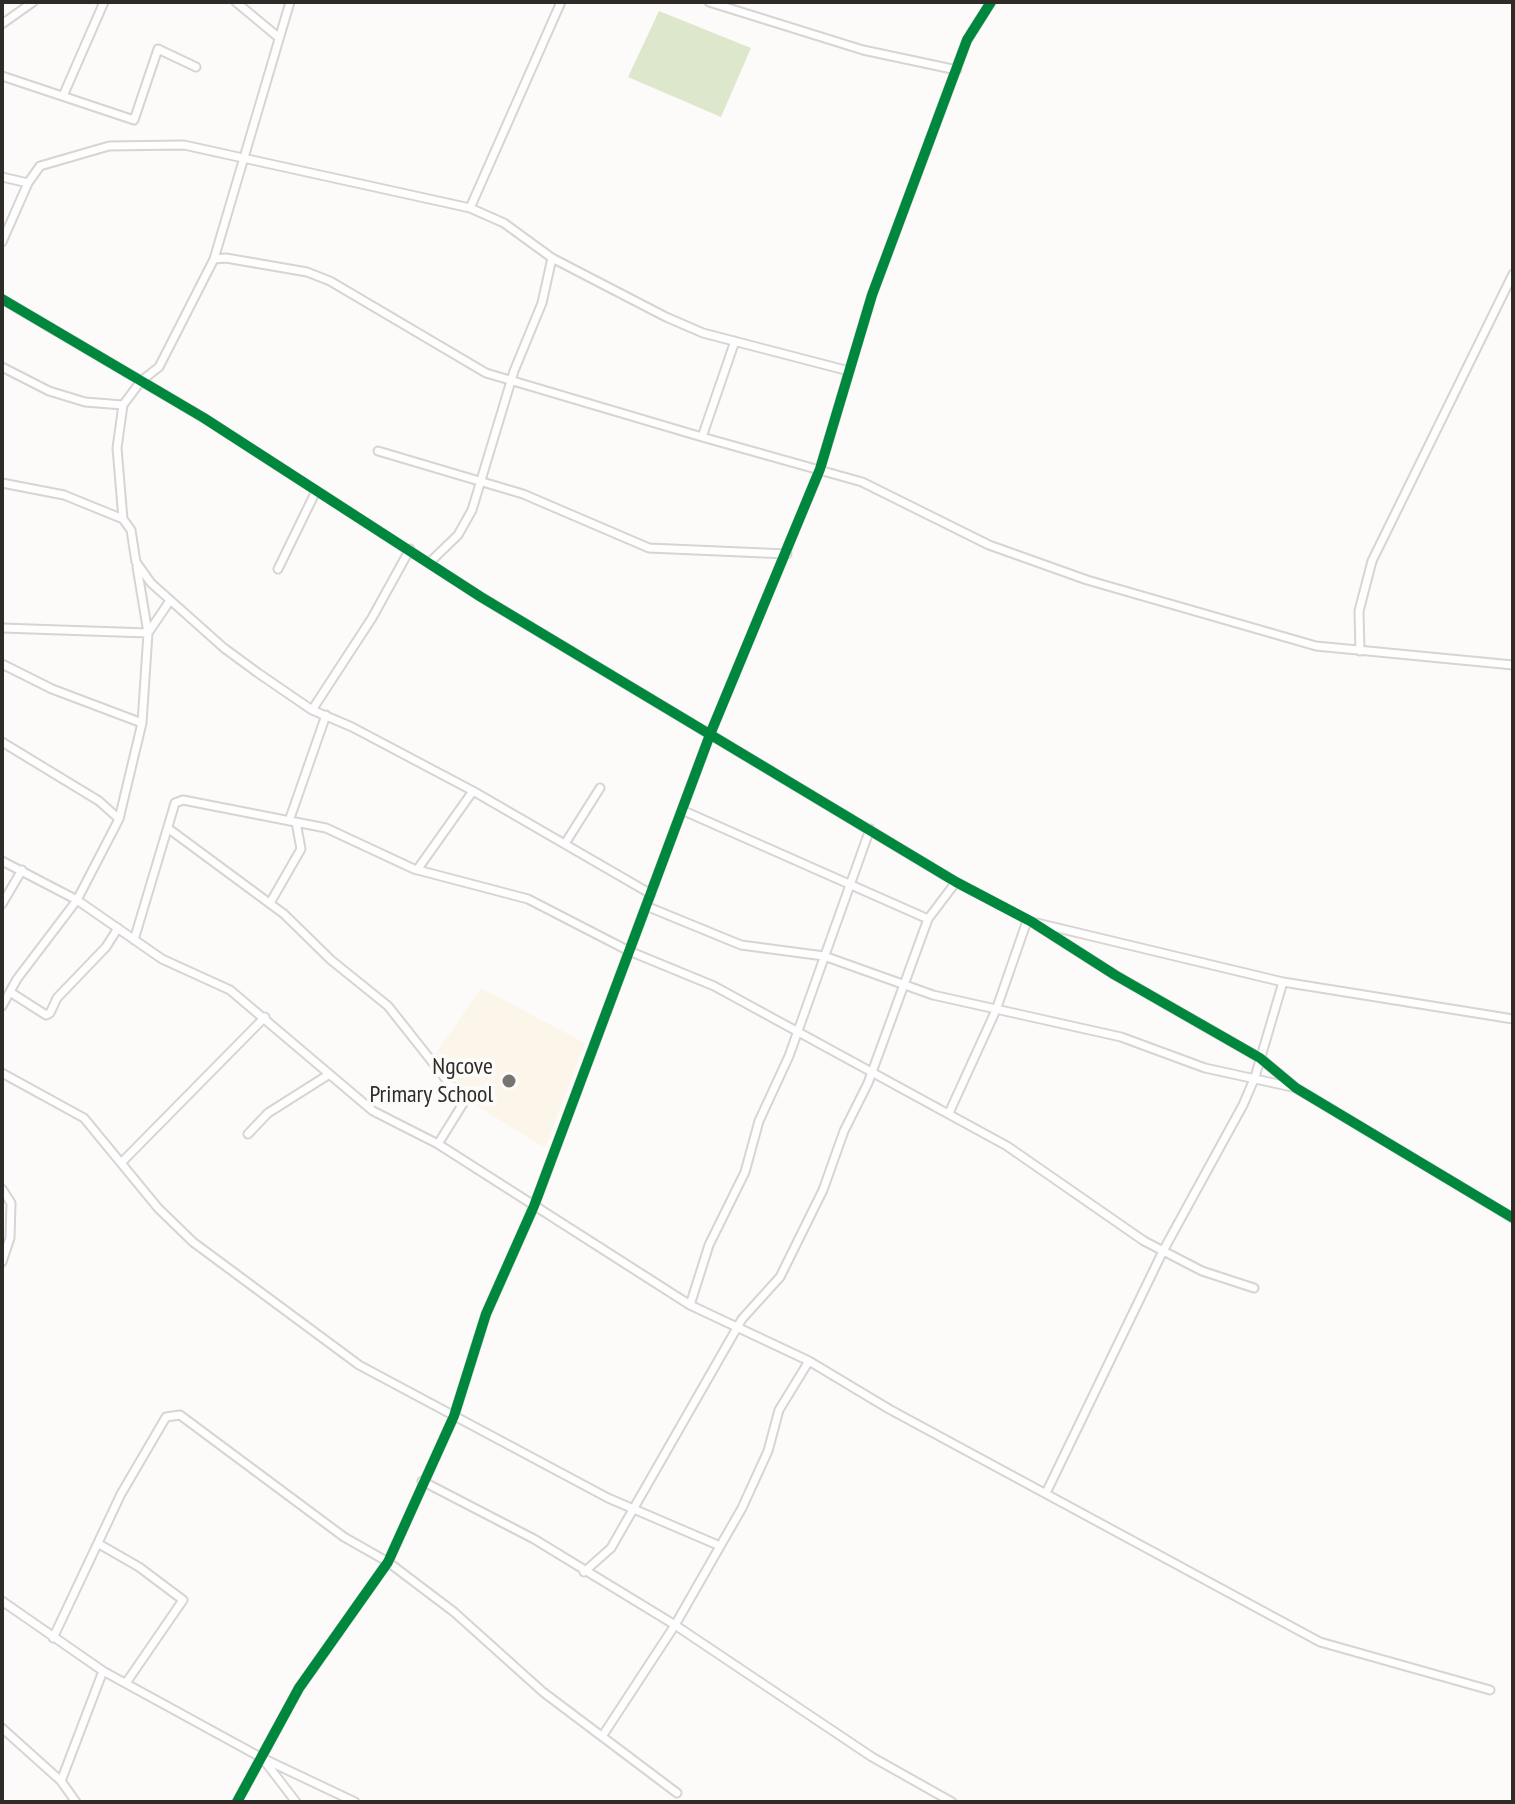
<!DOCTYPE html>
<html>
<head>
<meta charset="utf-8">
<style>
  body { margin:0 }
  #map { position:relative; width:1515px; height:1804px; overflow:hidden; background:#fcfbfa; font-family:"PT Sans Narrow",sans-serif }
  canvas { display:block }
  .frame { position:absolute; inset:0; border:4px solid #2f2b27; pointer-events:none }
</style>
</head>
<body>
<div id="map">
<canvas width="1515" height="1804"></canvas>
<div class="frame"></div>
</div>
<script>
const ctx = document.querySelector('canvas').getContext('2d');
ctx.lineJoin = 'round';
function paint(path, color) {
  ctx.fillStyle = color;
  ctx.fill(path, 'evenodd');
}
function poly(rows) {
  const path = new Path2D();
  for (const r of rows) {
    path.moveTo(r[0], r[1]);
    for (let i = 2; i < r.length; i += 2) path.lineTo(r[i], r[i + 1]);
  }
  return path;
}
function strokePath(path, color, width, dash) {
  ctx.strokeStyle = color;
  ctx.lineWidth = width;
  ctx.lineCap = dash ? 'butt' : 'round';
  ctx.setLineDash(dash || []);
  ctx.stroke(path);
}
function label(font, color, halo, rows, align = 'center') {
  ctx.font = font + ' "PT Sans Narrow",sans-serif';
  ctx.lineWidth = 8;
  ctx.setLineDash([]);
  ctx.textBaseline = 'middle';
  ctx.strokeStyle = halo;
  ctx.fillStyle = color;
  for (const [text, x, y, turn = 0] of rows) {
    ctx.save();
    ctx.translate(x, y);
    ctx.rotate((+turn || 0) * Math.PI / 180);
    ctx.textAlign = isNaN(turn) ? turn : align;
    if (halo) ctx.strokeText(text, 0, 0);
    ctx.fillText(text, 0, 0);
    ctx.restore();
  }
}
paint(poly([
  [481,988,585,1043,545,1148,465,1099,430,1062]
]), '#fbf6e9');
paint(poly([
  [659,11,751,48,721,117,628,77]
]), '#dde7cc');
const minor = poly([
  [236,2,278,37],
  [709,2,863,50,957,70],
  [2,24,33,2],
  [2,76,134,120,158,49,196,67],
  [63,96,104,2],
  [2,177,28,183],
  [470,208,561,2],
  [2,242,28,183,40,166,109,146,184,145,470,208,504,223,552,258,666,317,703,333,849,371],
  [214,259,226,258,307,272,330,281,486,373,702,437,735,341],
  [2,299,204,418,481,597,956,882,1032,922,1115,975,1260,1058,1296,1088,1513,1218],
  [2,367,49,391,85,402,123,405],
  [702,437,862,482,989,545,1087,580,1316,646,1513,665],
  [378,451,523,494,649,548,787,554],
  [2,483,64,495,123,519,131,530,136,562,151,583,224,648,258,673,312,710,352,727,473,791,651,894],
  [123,519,117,448,123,405,141,381,159,367,214,259,290,2],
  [430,562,458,535,472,510,514,371,542,303,552,258],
  [278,569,316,491],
  [2,628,148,633,137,567],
  [1360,651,1359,611,1372,561,1513,274],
  [2,664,52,689,142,723],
  [312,710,372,618,410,549],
  [2,742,99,801,119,819],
  [684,811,928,919],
  [289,821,326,715],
  [169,829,284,914,331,960,388,1006,464,1102,438,1144],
  [566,842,600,788],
  [2,861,77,900,162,959,230,990,373,1111,438,1144,690,1305,809,1361,889,1409,1320,1642,1490,1690],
  [417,870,473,791],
  [270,903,301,849,296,822],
  [2,904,22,870],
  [646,906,741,945,824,956,933,995,1121,1037,1205,1068,1292,1087],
  [1037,923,1283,982,1513,1019],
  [134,940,175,803,183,800,326,828,414,869,528,899,629,951,714,986,1007,1146,1144,1241,1202,1271,1254,1288],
  [10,992,46,1015,50,1013,57,998,106,947,118,928],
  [2,1006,17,979,77,900,119,819,142,723,148,633,169,602],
  [2,1073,84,1118,158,1208,193,1242,359,1365,608,1498,720,1546],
  [949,1113,996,1010,1027,921],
  [248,1134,268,1113,328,1075],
  [121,1163,265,1017],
  [2,1189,11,1203,10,1238,2,1262],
  [690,1305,709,1245,745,1172,759,1121,789,1056,870,829],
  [422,1481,534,1539,675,1625,872,1757,952,1802],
  [1046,1493,1163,1251,1243,1105,1255,1077,1283,982],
  [99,1544,139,1567,183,1600,126,1683],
  [584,1572,611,1548,742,1319,780,1277,823,1190,844,1131,868,1083,928,919,956,882],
  [2,1601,103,1671,262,1758,355,1802],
  [53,1638,121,1494,166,1417,180,1415,344,1537,388,1562,454,1612,543,1692,677,1793],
  [2,1728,61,1781,76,1802],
  [603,1735,675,1625,742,1508,768,1451,779,1410,809,1361],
  [263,1759,296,1802],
  [61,1781,103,1671],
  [237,1802,299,1688,388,1562,454,1416,486,1314,534,1206,711,732,820,469,872,295,967,40,991,2]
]);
strokePath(minor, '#d7d4d2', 11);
strokePath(minor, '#fffefe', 7);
strokePath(poly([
  [2,299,204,418,481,597,956,882,1032,922,1115,975,1260,1058,1296,1088,1513,1218],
  [237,1802,299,1688,388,1562,454,1416,486,1314,534,1206,711,732,820,469,872,295,967,40,991,2]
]), '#00873e', 10);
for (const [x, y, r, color] of [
  [509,1081,8,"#777471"]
]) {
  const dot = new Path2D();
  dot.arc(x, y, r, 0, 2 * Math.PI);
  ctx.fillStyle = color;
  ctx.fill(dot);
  strokePath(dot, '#fdfbf9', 3);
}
label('24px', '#2f2b27', '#fdfbf9', [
  ["Ngcove",493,1067],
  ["Primary School",493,1095]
], 'right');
</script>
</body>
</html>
